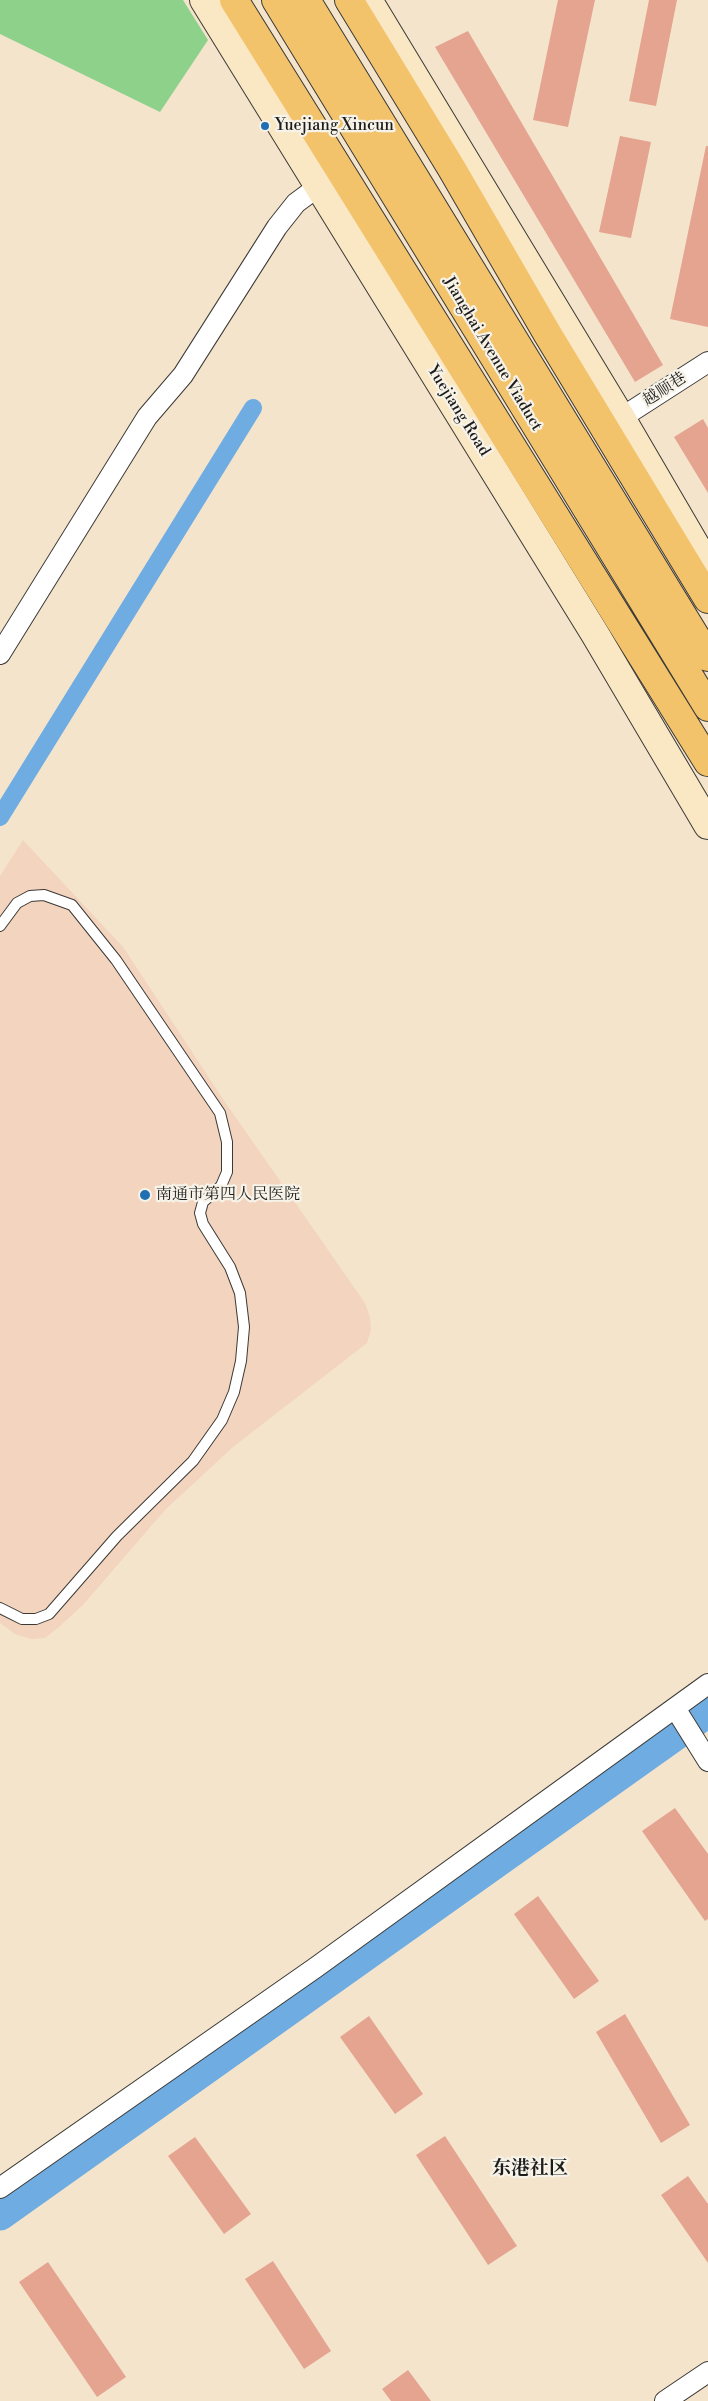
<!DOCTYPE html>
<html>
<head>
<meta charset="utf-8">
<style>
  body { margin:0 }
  canvas { display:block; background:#f4e4cc }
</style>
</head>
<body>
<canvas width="708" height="2401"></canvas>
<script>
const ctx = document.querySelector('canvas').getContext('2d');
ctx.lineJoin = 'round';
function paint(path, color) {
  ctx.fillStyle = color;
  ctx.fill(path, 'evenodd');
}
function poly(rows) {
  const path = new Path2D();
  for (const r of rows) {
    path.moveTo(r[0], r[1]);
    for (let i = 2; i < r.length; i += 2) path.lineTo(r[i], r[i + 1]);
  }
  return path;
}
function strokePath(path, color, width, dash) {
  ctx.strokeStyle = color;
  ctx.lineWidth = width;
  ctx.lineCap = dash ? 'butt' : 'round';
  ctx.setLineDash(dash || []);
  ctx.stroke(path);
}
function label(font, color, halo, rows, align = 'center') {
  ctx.font = font + ' "Libre Bodoni","Noto Serif SC",serif';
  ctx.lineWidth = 4.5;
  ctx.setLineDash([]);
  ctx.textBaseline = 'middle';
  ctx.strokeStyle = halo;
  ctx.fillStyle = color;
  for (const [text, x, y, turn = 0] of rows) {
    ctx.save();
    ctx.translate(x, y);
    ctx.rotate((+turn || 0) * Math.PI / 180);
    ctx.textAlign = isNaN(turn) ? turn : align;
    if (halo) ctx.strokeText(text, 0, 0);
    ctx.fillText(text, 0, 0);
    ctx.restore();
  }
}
paint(poly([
  [23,840,123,947,223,1099,365,1303,370,1317,371,1330,367,1343,233,1447,165,1510,83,1605,59,1627,45,1638,31,1639,15,1634,0,1623,0,876]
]), '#f3d4be');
paint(poly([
  [0,0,183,0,208,40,160,112,0,34]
]), '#8ed18a');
strokePath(poly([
  [0,817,253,408]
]), '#6face1', 18);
strokePath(poly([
  [0,2215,708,1712]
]), '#6face1', 31);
paint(poly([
  [558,0,595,0,568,127,533,120],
  [649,0,677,0,656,106,629,101],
  [468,31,663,365,635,382,435,47],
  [620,136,651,142,631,238,599,232],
  [706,146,708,146,708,327,670,319],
  [703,419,708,428,708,493,674,437],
  [675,1808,708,1854,708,1919,705,1921,642,1831],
  [538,1896,599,1981,574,1999,514,1914],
  [625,2014,690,2125,661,2143,596,2032],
  [369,2016,423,2094,395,2114,340,2037],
  [445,2136,517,2246,488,2265,416,2155],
  [195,2137,251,2214,224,2234,168,2156],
  [688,2176,708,2204,708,2263,661,2195],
  [273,2261,331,2351,304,2369,245,2279],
  [48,2262,126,2377,97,2397,19,2282],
  [408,2370,431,2401,391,2401,382,2389]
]), '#e5a490');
const service = poly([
  [0,926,17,903,30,896,44,895,72,905,116,960,220,1113,227,1142,227,1172,221,1186,203,1202,200,1213,203,1224,230,1267,240,1293,244,1327,241,1361,234,1392,222,1420,193,1461,117,1536,49,1614,36,1619,22,1619,0,1608]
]);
const minor = poly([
  [621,418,708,362],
  [0,654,147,417,183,375,277,227,296,203,319,186],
  [675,1708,708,1761],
  [0,2188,315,1968,708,1684],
  [665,2401,708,2372]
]);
const secondary = poly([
  [204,0,595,634,708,825],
  [368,0,621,418,708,567]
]);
const trunk = poly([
  [234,0,708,762],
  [276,0,708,707],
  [306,0,708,657],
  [349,0,452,169,547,333,708,599]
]);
strokePath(service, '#3c3a36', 12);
strokePath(minor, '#3c3a36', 22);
strokePath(secondary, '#3c3a36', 30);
strokePath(trunk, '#3c3a36', 30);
strokePath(service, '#fff', 10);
strokePath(minor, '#fff', 20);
strokePath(secondary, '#fae7c3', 28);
strokePath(trunk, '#f2c36a', 28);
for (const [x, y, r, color] of [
  [265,126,5,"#1f6fb2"],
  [145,1195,6,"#1f6fb2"]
]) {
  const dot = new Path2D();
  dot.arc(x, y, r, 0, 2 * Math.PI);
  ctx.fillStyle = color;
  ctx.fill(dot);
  strokePath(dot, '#f7f3e8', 2);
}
label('16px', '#1c1c1c', '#f7f3e8', [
  ["Yuejiang Xincun",275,126],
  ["南通市第四人民医院",156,1195]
], 'left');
label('16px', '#1c1c1c', '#f7f3e8', [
  ["Jianghai Avenue Viaduct",492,354,59],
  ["越顺巷",665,390,-33],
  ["Yuejiang Road",458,411,58]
]);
label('bold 19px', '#1c1c1c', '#f7f3e8', [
  ["东港社区",530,2169]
]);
</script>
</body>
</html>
